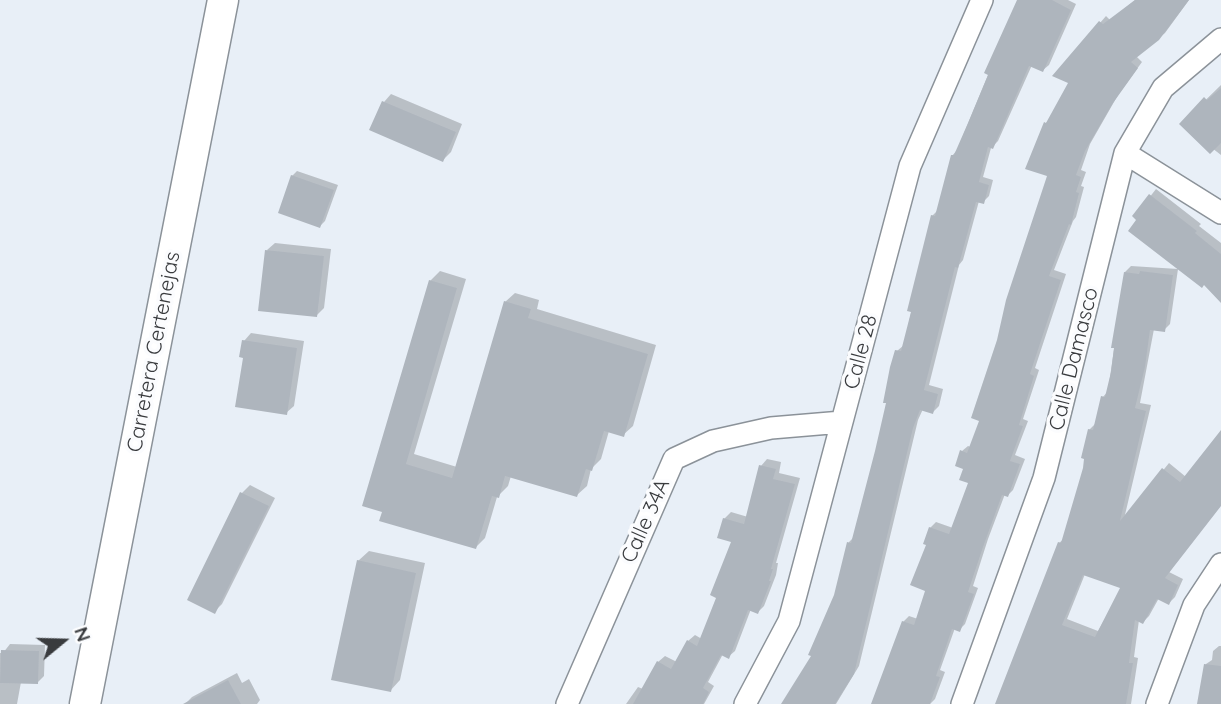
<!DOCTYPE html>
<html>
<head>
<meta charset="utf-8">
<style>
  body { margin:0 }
  #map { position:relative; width:1221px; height:704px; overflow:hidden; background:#e8eff7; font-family:Quicksand,sans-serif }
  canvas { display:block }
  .north { position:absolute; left:28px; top:606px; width:70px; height:70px; -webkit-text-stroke:5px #fbfcfe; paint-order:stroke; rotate:71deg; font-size:19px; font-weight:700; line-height:28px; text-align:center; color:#393b3e }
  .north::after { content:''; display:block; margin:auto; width:24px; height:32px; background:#393b3e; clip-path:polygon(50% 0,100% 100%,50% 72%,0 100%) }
</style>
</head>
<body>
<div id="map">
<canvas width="1221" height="704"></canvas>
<div class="north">N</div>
</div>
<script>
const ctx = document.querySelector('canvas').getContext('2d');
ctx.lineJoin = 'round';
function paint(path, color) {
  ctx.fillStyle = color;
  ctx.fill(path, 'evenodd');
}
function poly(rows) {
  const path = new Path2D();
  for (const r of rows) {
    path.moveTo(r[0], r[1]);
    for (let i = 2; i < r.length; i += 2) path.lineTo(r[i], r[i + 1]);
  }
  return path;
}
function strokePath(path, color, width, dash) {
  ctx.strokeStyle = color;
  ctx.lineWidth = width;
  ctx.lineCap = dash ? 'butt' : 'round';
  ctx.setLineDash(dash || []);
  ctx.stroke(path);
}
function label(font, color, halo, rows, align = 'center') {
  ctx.font = font + ' Quicksand,sans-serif';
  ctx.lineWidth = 7;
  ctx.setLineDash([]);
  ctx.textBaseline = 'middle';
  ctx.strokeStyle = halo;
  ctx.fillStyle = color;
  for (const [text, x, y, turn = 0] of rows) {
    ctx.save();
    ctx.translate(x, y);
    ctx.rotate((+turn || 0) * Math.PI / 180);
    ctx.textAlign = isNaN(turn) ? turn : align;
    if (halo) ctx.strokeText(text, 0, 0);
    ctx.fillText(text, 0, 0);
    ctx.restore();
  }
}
paint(poly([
  [1019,0,1068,0,1076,4,1049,65,1043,70,1032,65,998,141,991,148,983,177,993,180,989,196,983,202,979,201,963,260,959,265,929,385,943,389,939,406,933,412,923,409,918,420,859,666,836,704,783,704,813,655,836,595,849,542,854,537,877,452,897,351,904,345,932,216,938,210,952,156,957,150],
  [1135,0,1189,0,1165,33,1136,56,1142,62,1118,95,1090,144,1081,170,1086,172,1081,186,1084,187,1076,217,1073,221,1054,270,1066,274,1035,368,1039,370,1023,419,1028,421,1015,455,1025,459,1013,490,1008,495,1005,494,988,539,973,586,978,588,965,624,959,630,955,628,940,670,945,672,935,699,930,704,873,704,903,622,909,616,918,619,928,590,928,544,930,528,936,522,953,528,970,482,962,451,968,446,971,447,982,420,1049,175,1046,123,1052,117,1071,82,1055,75,1106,16,1110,20],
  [1221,85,1221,155,1181,124],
  [391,94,462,124,451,152,443,160,384,102],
  [297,171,338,185,325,221,320,226,292,176],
  [1156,189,1201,224,1199,226,1221,243,1221,300,1135,216],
  [275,243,331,249,324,308,316,316,267,250],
  [1131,266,1178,269,1170,324,1164,330,1154,329,1140,403,1151,405,1124,519,1169,463,1186,477,1221,433,1221,505,1169,572,1183,579,1175,597,1169,603,1159,598,1149,616,1143,622,1139,620,1134,657,1138,658,1131,704,998,704,1059,543,1065,538,1084,469,1089,430,1095,424,1103,397,1108,391,1125,272],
  [1085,574,1123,587,1098,631,1067,619],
  [440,271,466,279,414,454,457,467,505,302,515,293,539,300,537,309,656,345,633,426,623,435,609,431,601,459,591,469,587,486,577,495,511,476,508,486,497,497,485,538,476,547,381,520,430,281],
  [251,333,304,341,294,406,286,413,245,356,244,341],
  [767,459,781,462,779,473,800,478,776,563,778,563,776,575,764,606,758,612,751,609,735,651,728,657,723,654,708,682,714,686,704,704,626,704,638,687,643,689,658,662,665,656,677,662,688,641,695,635,702,639,718,597,733,541,724,519,731,512,748,517,761,466],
  [250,485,275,498,222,604,214,612,189,600,242,493],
  [369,551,425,563,400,680,390,691,358,561],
  [10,644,45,645,44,676,37,683,21,682,17,704,0,704,0,653,3,653],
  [1219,646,1221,646,1221,704,1198,704,1206,664,1212,660,1213,651],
  [237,673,242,683,249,679,260,700,257,704,185,704,192,697]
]), '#0003');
paint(poly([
  [1017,0,1052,0,1071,10,1043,72,1029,66,993,149,988,147,979,182,989,185,984,204,976,202,958,268,955,267,924,390,938,394,933,414,920,410,913,428,854,674,835,704,781,704,811,656,808,655,834,595,847,542,851,543,875,451,886,403,883,403,890,367,895,350,901,351,911,312,907,311,931,215,935,216,951,155,954,155,968,123,988,75,984,73],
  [1135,0,1189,0,1159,40,1131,62,1138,68,1113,103,1085,151,1076,175,1081,177,1076,192,1079,193,1071,225,1069,224,1049,276,1061,280,1030,374,1034,376,1019,425,1023,426,1010,461,1020,464,1008,497,1002,495,983,547,968,592,974,594,960,632,952,629,936,676,940,677,930,704,871,704,902,621,914,625,925,591,910,585,926,545,923,544,929,527,949,534,968,483,959,480,963,469,955,466,960,450,967,453,979,421,971,418,997,340,1006,300,1047,176,1025,169,1044,122,1046,123,1068,83,1052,76,1099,21,1103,24],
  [1221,88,1221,143,1210,154,1179,124,1204,97,1207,100],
  [382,101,456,132,443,162,369,130],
  [291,175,334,190,320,228,278,213],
  [1149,194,1197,231,1195,233,1221,254,1221,303,1204,285,1202,288,1128,231,1136,220,1132,216],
  [265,250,324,256,317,317,258,311],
  [1140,271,1173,275,1165,332,1150,330,1145,367,1135,408,1146,411,1120,521,1162,468,1180,482,1221,430,1221,506,1165,578,1178,585,1169,605,1157,599,1143,624,1135,620,1129,663,1133,663,1126,704,995,704,1058,542,1061,543,1083,468,1084,459,1081,458,1088,429,1093,430,1101,396,1105,397,1111,372,1114,348,1111,348,1124,272,1139,274],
  [1083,575,1120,588,1095,637,1062,625],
  [429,280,457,288,406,464,452,478,504,301,531,309,528,318,648,354,624,437,604,431,592,471,586,469,577,497,505,476,499,498,492,496,476,549,379,521,382,512,362,506],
  [242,340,297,348,287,415,235,407,243,358,239,357],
  [759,465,776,469,773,479,795,484,771,569,773,569,769,581,771,581,758,614,748,610,729,659,721,655,703,688,709,692,703,704,633,704,657,661,671,669,687,640,697,646,716,598,710,595,731,542,717,538,723,518,744,524],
  [240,492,269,506,215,614,187,600],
  [357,560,416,573,391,692,331,680],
  [1,650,39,651,38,684,0,683],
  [1204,664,1221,666,1221,704,1197,704],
  [228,680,241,704,183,704]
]), '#aeb5bd');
const minor = poly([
  [1125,153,1221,213],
  [567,704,674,459,713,441,771,428,842,422],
  [745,704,789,621,910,166,982,0],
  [962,704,1044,478,1125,153,1163,88,1221,39],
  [1157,704,1194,605,1221,564]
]);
const secondary = poly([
  [85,704,223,0]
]);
strokePath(minor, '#8b9299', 24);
strokePath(secondary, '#8b9299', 33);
strokePath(minor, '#fff', 21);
strokePath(secondary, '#fff', 30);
label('21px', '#393b3e', '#fbfcfe', [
  ["Carretera Certenejas",154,352,-79],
  ["Calle 28",861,352,-75],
  ["Calle Damasco",1074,359,-76],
  ["Calle 34A",646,521,-66]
]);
</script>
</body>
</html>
